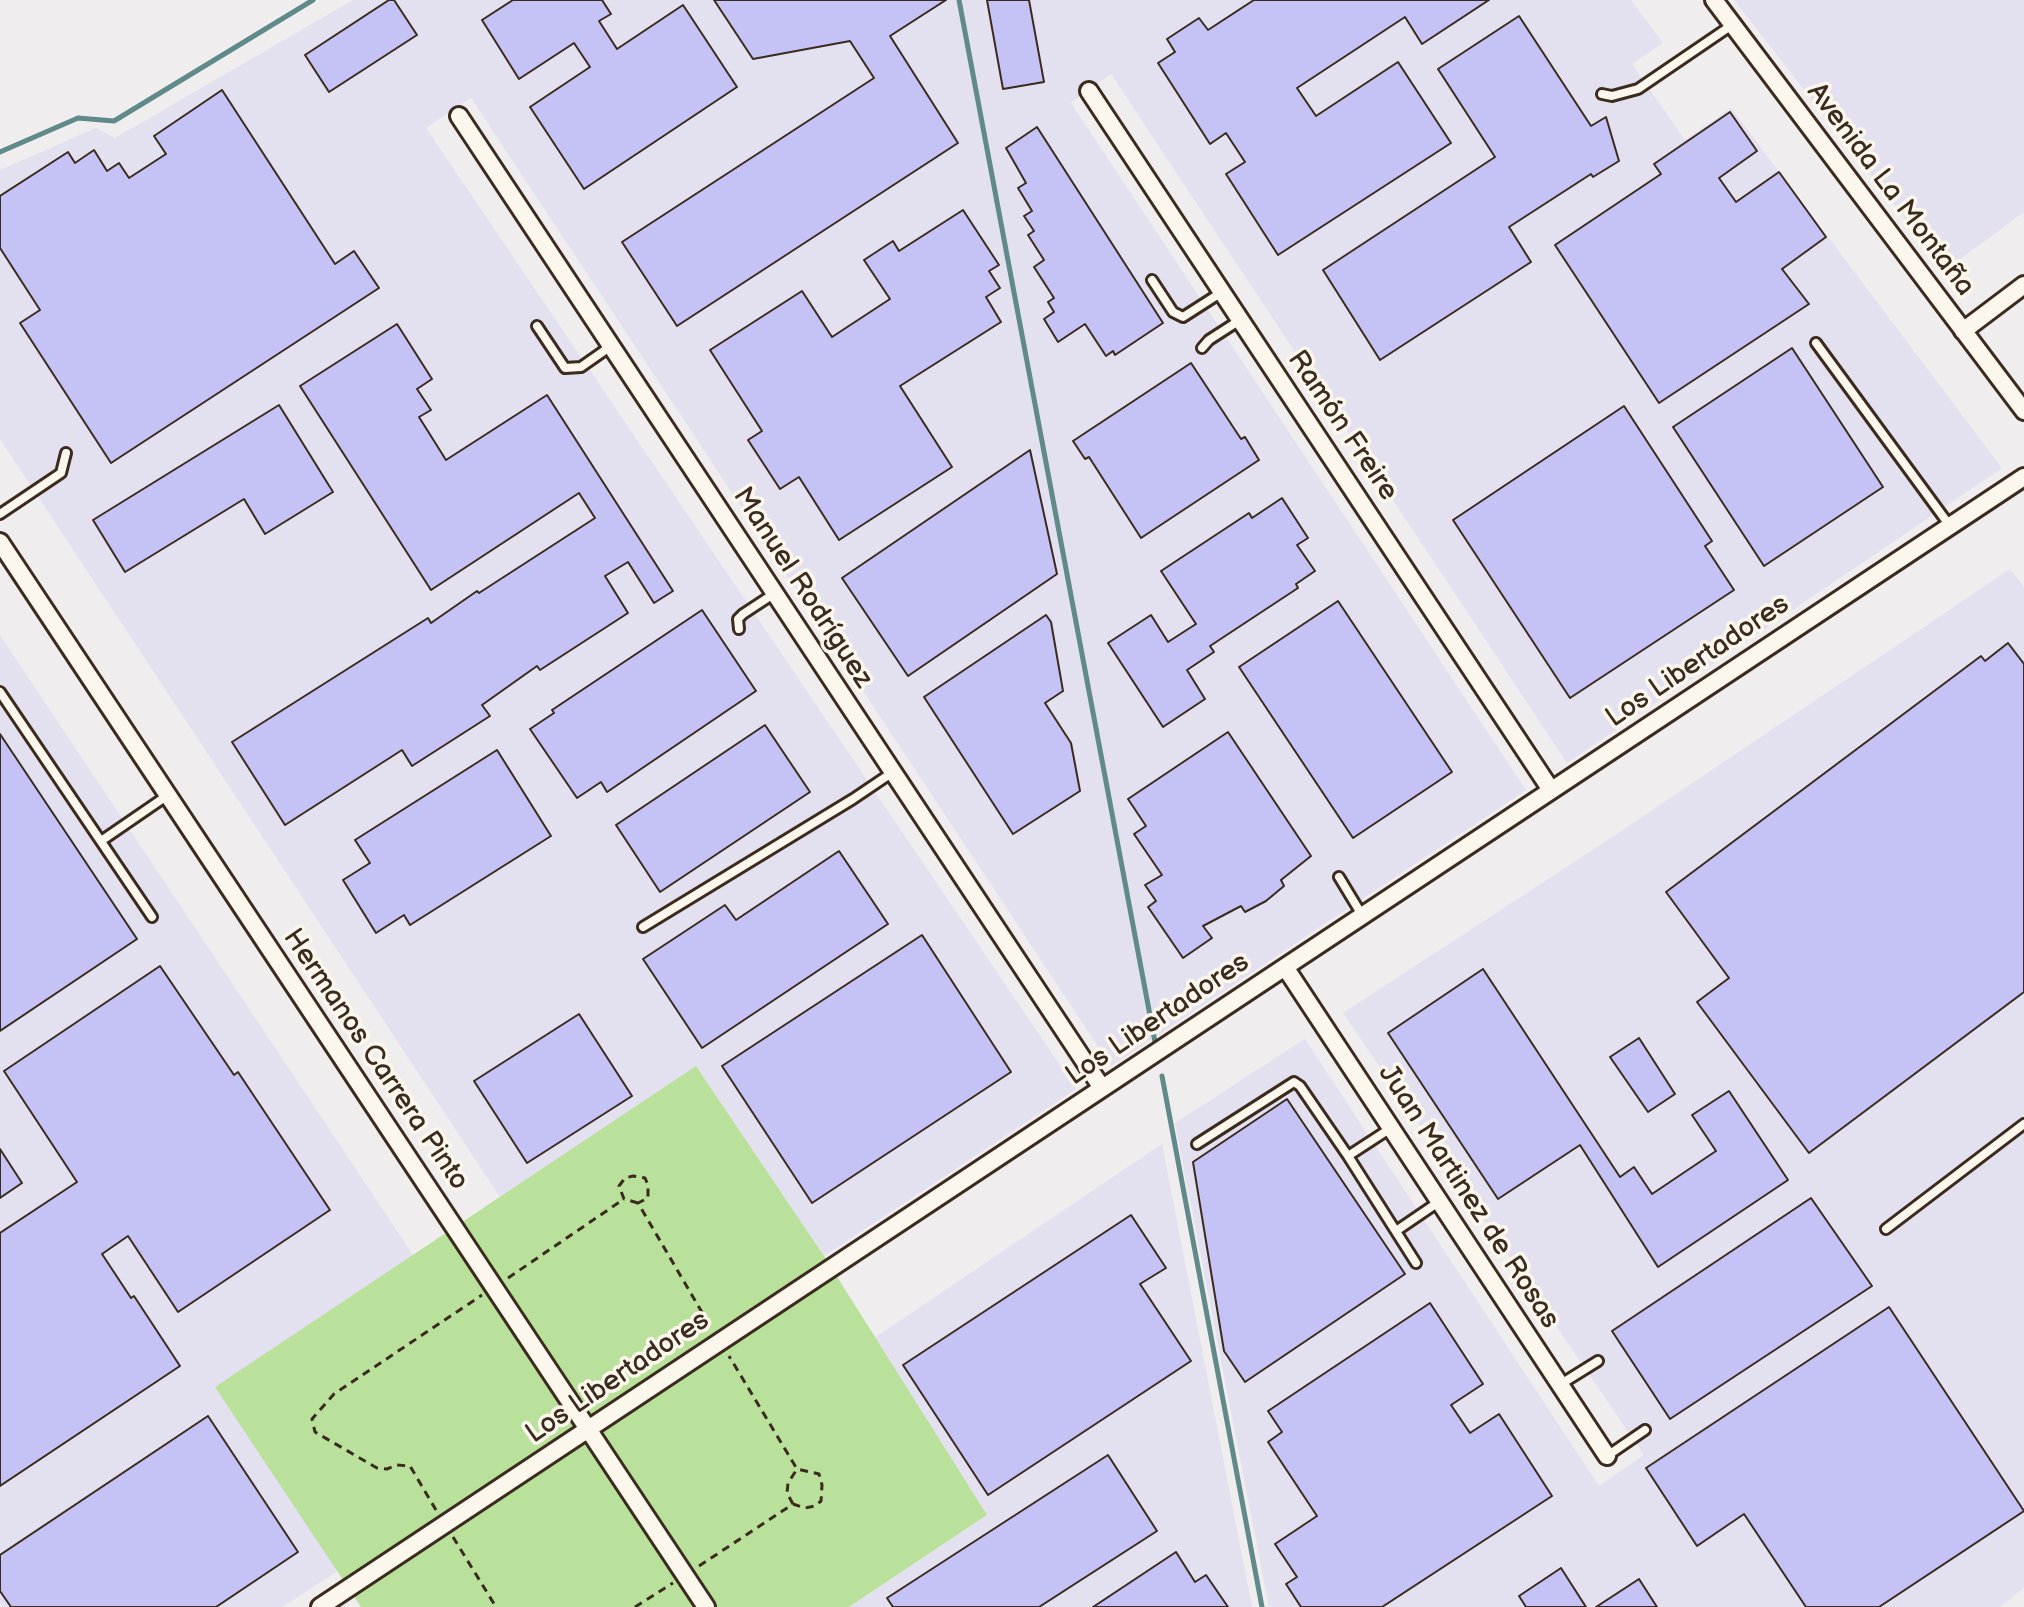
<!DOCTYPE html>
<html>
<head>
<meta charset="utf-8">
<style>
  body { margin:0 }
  canvas { display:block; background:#f0edee }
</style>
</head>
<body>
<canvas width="2024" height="1607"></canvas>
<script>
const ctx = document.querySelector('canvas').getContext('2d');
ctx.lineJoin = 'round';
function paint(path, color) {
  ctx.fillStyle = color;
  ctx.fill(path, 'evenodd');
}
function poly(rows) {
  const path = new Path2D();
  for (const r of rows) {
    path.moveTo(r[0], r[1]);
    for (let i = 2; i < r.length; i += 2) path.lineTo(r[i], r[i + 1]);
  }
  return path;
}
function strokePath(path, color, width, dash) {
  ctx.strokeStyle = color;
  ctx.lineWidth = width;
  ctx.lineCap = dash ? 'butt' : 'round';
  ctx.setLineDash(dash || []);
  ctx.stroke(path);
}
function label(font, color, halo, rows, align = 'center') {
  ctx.font = font + ' "Balsamiq Sans",sans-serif';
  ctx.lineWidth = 7;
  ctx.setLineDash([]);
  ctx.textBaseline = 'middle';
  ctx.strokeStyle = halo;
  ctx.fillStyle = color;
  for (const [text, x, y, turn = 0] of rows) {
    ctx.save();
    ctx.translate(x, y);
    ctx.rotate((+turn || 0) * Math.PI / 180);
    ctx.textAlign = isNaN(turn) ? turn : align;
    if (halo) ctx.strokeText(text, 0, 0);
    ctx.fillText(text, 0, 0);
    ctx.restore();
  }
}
paint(poly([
  [353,0,1631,0,1663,43,1632,64,1685,140,1731,108,2002,468,1567,763,1111,74,1071,103,1526,790,1111,1066,471,98,426,128,1076,1089,824,1256,696,1066,500,1197,0,439,0,170,96,128,115,138],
  [1734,0,2024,0,2024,212,1945,270],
  [2010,569,2024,587,2024,1588,2000,1607,1269,1607,1175,1123,1305,1039,1599,1486,1644,1455,1343,1013,1614,836],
  [0,635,413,1255,216,1387,338,1571,282,1607,3,1607,0,1603],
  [1162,1144,1252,1607,849,1607,987,1515,874,1338]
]), '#e3e0f0');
paint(poly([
  [696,1066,824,1256,987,1515,849,1607,361,1607,215,1387]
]), '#b9e19c');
strokePath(poly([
  [959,0,1155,1042],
  [0,152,78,118,114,121,313,0],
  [1162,1076,1262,1607]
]), '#608989', 5);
const building = poly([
  [389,0,394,0,417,35,329,92,305,55,389,0],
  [513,0,602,0,611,14,599,21,617,49,683,5,737,87,584,189,530,107,590,67,574,43,519,79,482,20,513,0],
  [714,0,946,0,890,36,958,143,677,326,622,242,874,78,850,41,753,59,714,0],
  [987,0,1029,0,1044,82,1003,89,987,0],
  [1254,0,1489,0,1422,44,1405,17,1297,88,1316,116,1398,62,1451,143,1278,255,1226,174,1245,162,1226,133,1210,144,1158,63,1175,52,1167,39,1199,18,1208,30,1254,0],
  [1519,16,1591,126,1606,117,1619,161,1593,177,1591,174,1509,227,1531,262,1380,360,1323,270,1495,157,1438,69,1519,16],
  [222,90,335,264,354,251,379,288,111,463,20,323,40,310,0,248,0,196,68,152,75,163,94,150,107,171,119,163,129,178,166,154,154,136,222,90],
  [1730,112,1757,151,1719,178,1736,202,1779,172,1826,237,1782,269,1809,304,1659,403,1555,245,1661,174,1654,164,1730,112],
  [1037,127,1163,323,1115,355,1113,351,1106,356,1085,324,1058,342,1044,319,1054,312,1048,302,1054,298,1034,267,1044,260,1028,235,1034,231,1024,216,1032,211,1018,188,1026,183,1006,148,1037,127],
  [963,210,999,265,989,271,1000,288,986,297,1001,322,900,386,952,467,839,540,799,477,780,489,748,440,762,431,710,350,802,291,832,337,890,299,864,260,893,241,899,251,963,210],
  [397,324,432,379,417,389,431,410,419,417,446,460,547,395,673,591,654,603,628,562,605,576,628,613,540,670,537,666,482,705,490,716,412,766,402,750,285,825,232,742,428,618,431,623,477,591,479,593,595,518,579,493,431,590,300,386,397,324],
  [1792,348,1883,487,1764,566,1673,427,1792,348],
  [1191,363,1241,439,1245,437,1259,460,1141,538,1089,457,1085,459,1073,441,1191,363],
  [279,405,333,492,265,534,244,499,125,572,93,520,279,405],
  [1624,406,1712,541,1705,546,1734,590,1570,698,1453,520,1624,406],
  [1030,450,1057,574,908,676,842,578,1030,450],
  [1282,498,1308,538,1297,545,1315,571,1296,584,1298,588,1210,646,1214,652,1187,670,1205,699,1163,727,1108,643,1151,615,1168,642,1196,624,1161,571,1249,513,1252,518,1282,498],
  [1338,601,1452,772,1353,838,1239,667,1338,601],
  [702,610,756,691,607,792,601,782,577,798,530,729,554,713,552,710,702,610],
  [1046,615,1051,622,1063,691,1045,703,1071,743,1080,791,1013,834,924,697,1046,615],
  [2008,643,2024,664,2024,992,1809,1153,1697,1002,1729,978,1666,892,1981,656,1985,661,2008,643],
  [765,725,810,792,660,892,616,825,765,725],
  [1228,732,1311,856,1281,880,1284,886,1266,901,1245,912,1241,906,1203,926,1212,938,1183,958,1148,907,1156,901,1145,885,1162,875,1134,834,1146,826,1128,799,1228,732],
  [0,734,137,939,0,1031,0,734],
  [497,750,551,836,410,925,404,915,376,933,343,880,370,863,355,840,497,750],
  [839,851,888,924,702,1048,643,959,725,905,736,920,839,851],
  [922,935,1011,1072,812,1203,722,1066,922,935],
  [160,966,234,1075,238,1072,330,1210,178,1312,128,1236,102,1254,131,1298,134,1296,180,1366,0,1486,0,1233,77,1182,4,1071,160,966],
  [1483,969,1620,1177,1634,1167,1652,1194,1716,1151,1692,1115,1729,1091,1788,1180,1658,1267,1580,1145,1498,1199,1388,1033,1483,969],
  [579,1014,632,1096,527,1163,474,1081,579,1014],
  [1639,1038,1675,1094,1648,1112,1610,1057,1639,1038],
  [1287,1099,1405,1274,1245,1382,1224,1351,1193,1162,1287,1099],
  [0,1149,22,1183,0,1198,0,1149],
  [1811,1198,1872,1286,1670,1419,1612,1331,1811,1198],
  [1131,1215,1166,1268,1140,1284,1191,1361,988,1495,903,1365,1131,1215],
  [1430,1303,1483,1384,1451,1405,1470,1433,1499,1414,1552,1496,1382,1607,1301,1607,1286,1584,1297,1577,1275,1544,1317,1516,1268,1442,1282,1432,1268,1411,1430,1303],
  [1889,1307,2024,1511,1879,1607,1806,1607,1744,1514,1697,1546,1646,1468,1889,1307],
  [208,1416,298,1552,216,1607,11,1607,0,1591,0,1555,208,1416],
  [1108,1455,1157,1531,1039,1607,893,1607,887,1598,1108,1455],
  [1176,1552,1195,1582,1206,1575,1228,1607,1093,1607,1176,1552],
  [1561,1568,1586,1607,1526,1607,1519,1596,1561,1568],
  [1639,1579,1657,1607,1596,1607,1639,1579]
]);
paint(building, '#c5c3f6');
strokePath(building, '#3b2a1e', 2);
const lane = poly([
  [1602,94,1612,96,1638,89,1732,25],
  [1152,280,1173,312,1183,317,1222,292],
  [537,326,565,368,581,367,611,346],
  [1816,343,1950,526],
  [1202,348,1209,340,1240,320],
  [0,514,61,473,66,453],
  [739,629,738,619,743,614,775,593],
  [0,692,152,917],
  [101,841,168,795],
  [1339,877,1362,915],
  [643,927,853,799,893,772],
  [1197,1144,1294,1082,1300,1086,1348,1156,1416,1263],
  [1348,1156,1391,1128],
  [1886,1229,2024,1124],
  [1396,1231,1440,1201],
  [1561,1384,1598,1361],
  [1607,1456,1645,1430]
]);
const street = poly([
  [1714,0,2024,411],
  [1089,91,1551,790],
  [459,116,1102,1088],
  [1963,331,2024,285],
  [0,542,706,1607],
  [1285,967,1607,1456],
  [320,1607,2024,477]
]);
strokePath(lane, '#3b2a1e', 14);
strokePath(street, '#3b2a1e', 22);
strokePath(poly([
  [638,1203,624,1199,619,1186,625,1178,633,1176,645,1178,648,1185,648,1198,638,1203,710,1326],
  [508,1278,624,1199],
  [793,1504,787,1493,788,1483,797,1469],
  [436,1510,410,1466,397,1465,387,1469,377,1468,315,1432,312,1419,334,1394,482,1295],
  [453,1537,496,1607],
  [699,1566,793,1504,805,1508,815,1506,821,1501,822,1485,819,1474,797,1469,729,1356],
  [635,1607,673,1583]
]), '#3b2a1e', 3, [8, 6]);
strokePath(lane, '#fbf7ec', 8);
strokePath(street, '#fbf7ec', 16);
label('28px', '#3b2a1e', '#fbf7ec', [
  ["Avenida La Montaña",1890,190,53],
  ["Ramón Freire",1342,426,56],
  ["Manuel Rodríguez",802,588,57],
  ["Los Libertadores",1698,662,-34],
  ["Los Libertadores",1158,1020,-34],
  ["Hermanos Carrera Pinto",375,1060,56],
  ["Juan Martinez de Rosas",1468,1197,57],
  ["Los Libertadores",618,1378,-34]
]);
</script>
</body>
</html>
